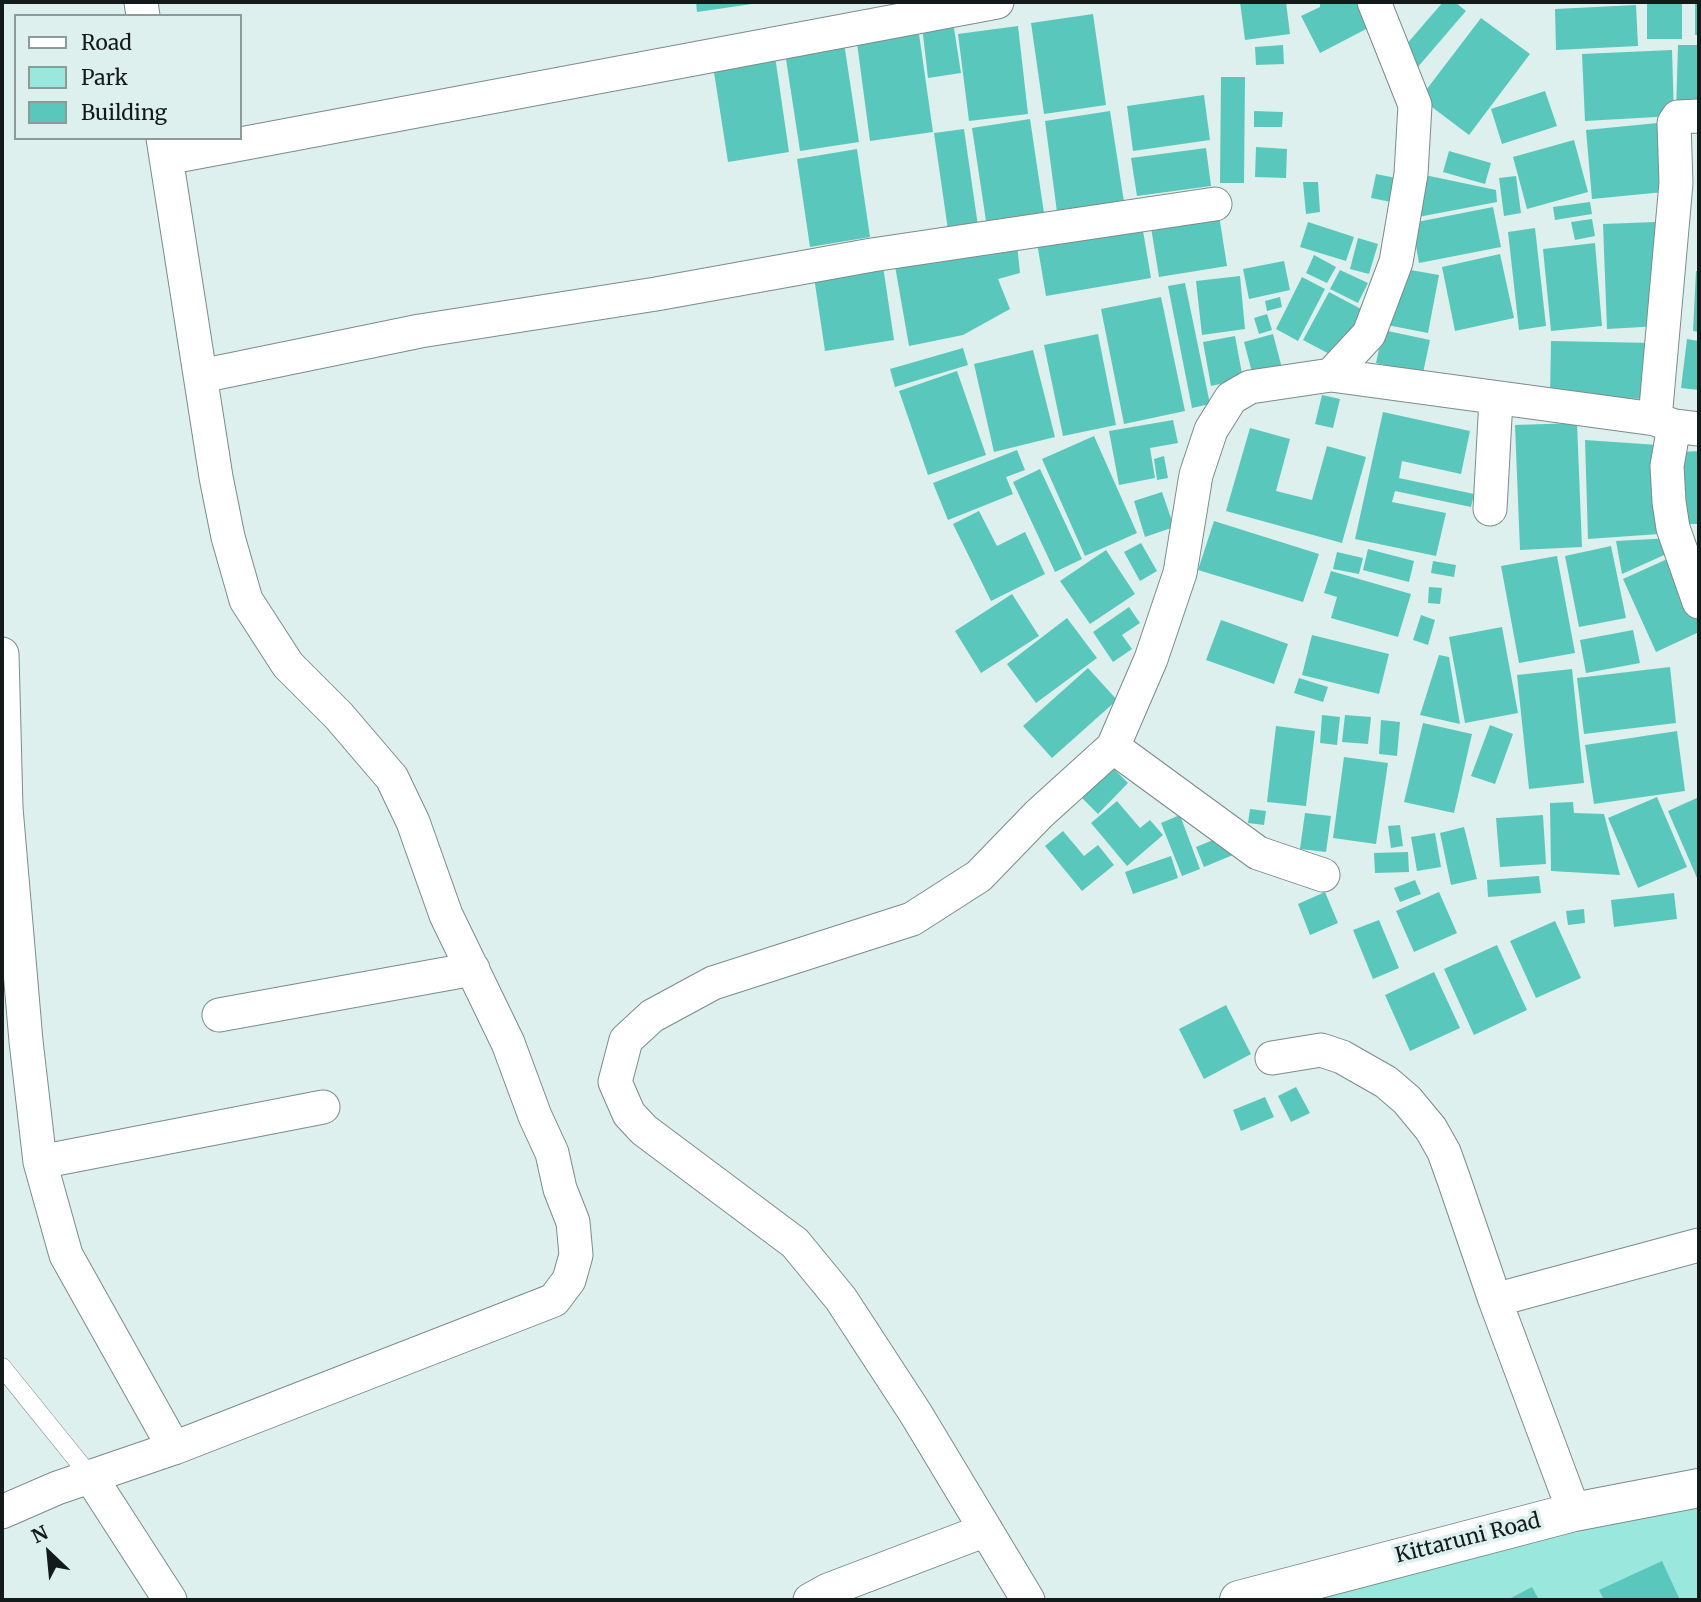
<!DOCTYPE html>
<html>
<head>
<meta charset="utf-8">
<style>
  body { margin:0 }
  #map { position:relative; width:1701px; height:1602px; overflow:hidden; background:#ddf0ed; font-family:Merriweather,serif }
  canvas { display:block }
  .frame { position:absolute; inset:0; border:4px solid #131a19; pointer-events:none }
  .legend { position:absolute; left:14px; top:14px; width:228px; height:126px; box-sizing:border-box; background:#ddf0ed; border:2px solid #8c9a98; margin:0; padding:9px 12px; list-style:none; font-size:21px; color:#131a19 }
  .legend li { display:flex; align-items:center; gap:14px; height:35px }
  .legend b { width:35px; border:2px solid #8c9a98 }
  .north { position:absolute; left:14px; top:1518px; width:70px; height:70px; -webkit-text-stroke:5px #ddf0ed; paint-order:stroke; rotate:334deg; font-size:19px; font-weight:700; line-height:28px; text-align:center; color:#131a19 }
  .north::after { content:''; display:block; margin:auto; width:24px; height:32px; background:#131a19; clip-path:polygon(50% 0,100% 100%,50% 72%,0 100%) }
</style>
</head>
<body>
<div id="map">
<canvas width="1701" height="1602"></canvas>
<div class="frame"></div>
<ul class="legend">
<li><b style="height:9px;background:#fff"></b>Road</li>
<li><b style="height:19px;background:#9ae7dd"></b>Park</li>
<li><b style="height:19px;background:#5ac7bc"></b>Building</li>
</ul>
<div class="north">N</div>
</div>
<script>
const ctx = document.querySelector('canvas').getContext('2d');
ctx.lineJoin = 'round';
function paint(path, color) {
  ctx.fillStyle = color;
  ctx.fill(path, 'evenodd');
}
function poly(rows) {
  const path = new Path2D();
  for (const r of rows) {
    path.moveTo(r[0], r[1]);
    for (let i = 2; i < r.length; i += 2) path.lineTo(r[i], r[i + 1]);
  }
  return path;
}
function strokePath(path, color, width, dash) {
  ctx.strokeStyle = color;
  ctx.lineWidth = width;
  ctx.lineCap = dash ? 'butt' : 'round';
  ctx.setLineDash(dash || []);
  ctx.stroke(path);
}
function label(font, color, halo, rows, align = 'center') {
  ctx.font = font + ' Merriweather,serif';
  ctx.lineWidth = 7;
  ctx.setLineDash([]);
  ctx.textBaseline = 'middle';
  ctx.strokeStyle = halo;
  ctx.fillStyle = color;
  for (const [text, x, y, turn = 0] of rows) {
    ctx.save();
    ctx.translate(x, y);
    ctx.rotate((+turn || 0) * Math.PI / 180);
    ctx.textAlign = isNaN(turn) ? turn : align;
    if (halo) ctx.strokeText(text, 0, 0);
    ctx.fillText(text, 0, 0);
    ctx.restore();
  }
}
paint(poly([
  [1699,1499,1699,1600,1269,1600]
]), '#9ae7dd');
paint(poly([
  [696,2,759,2,759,3,697,12],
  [1240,2,1286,2,1290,34,1245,40],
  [1320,2,1360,2,1372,26,1320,53,1301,16,1320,7],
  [1443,2,1455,2,1466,11,1417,68,1399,53],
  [1695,2,1699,2,1699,35,1695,35],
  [1682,3,1682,39,1647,39,1647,4],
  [1636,5,1638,46,1556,50,1555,9],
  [1093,14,1106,105,1044,114,1031,23],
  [1481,18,1530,54,1469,135,1420,98],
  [953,22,961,73,928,78,922,26],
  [1018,26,1028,114,969,121,958,34],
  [919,34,933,132,870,141,857,43],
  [843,36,859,142,800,151,784,46],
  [1283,45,1284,64,1256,65,1255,47],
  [1678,45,1699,45,1699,113,1676,113],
  [1672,50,1674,116,1585,121,1582,54],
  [775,56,789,152,728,162,713,66],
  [1221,77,1245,77,1244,183,1220,183],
  [1545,91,1557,126,1502,144,1491,109],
  [1204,95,1210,140,1133,151,1127,106],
  [1110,111,1124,202,1057,212,1045,121],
  [1254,111,1283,112,1282,127,1254,127],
  [1030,119,1044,213,986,221,972,128],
  [1668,122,1674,191,1592,199,1586,130],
  [964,129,978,226,948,230,934,133],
  [1574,140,1588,192,1527,209,1513,157],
  [1256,147,1287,149,1286,178,1255,177],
  [1206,148,1211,186,1137,196,1131,158],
  [857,149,870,237,810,247,797,159],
  [1449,151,1491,163,1485,184,1443,172],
  [1376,174,1401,179,1396,203,1371,198],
  [1420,174,1496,190,1497,202,1413,218],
  [1516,176,1521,213,1504,216,1499,178],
  [1303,182,1318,182,1320,212,1306,214],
  [1590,202,1592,214,1555,220,1553,207],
  [1493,207,1501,247,1419,263,1412,223],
  [1218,209,1227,266,1159,277,1150,221],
  [1141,219,1151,278,1046,296,1036,237],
  [1592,219,1595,236,1575,240,1571,222],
  [1308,222,1354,237,1346,261,1300,247],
  [1656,222,1660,326,1607,329,1603,224],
  [1535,228,1546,326,1519,330,1508,232],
  [1358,238,1378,244,1369,274,1350,269],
  [1595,243,1602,326,1551,331,1543,249],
  [1017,244,1020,273,998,279,1010,309,963,335,909,346,895,266],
  [1500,254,1514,318,1455,331,1442,267],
  [1314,255,1336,267,1327,283,1306,273],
  [1284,261,1290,290,1249,299,1243,269],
  [883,266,894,340,825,351,814,277],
  [1399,268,1439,275,1428,333,1387,325],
  [1340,270,1368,283,1358,303,1330,289],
  [1696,271,1699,271,1699,332,1693,331],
  [1240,276,1245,329,1202,335,1196,281],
  [1302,277,1325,289,1298,341,1276,329],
  [1185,283,1210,404,1192,408,1168,286],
  [1329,292,1363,310,1337,358,1303,340],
  [1161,297,1185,411,1124,424,1101,309],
  [1280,297,1282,307,1267,311,1265,301],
  [1267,314,1272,330,1259,334,1254,318],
  [1383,330,1430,340,1423,373,1376,363],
  [1098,334,1116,425,1063,436,1044,345],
  [1273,334,1283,372,1254,380,1244,342],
  [1235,336,1243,379,1211,386,1203,342],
  [1687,339,1699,341,1699,390,1681,388],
  [1551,341,1655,343,1654,399,1550,397],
  [963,348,968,365,895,387,890,369],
  [1033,350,1055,437,994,452,974,364],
  [957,371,986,455,928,475,899,391],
  [1322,395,1340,399,1333,428,1315,424],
  [1383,412,1470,431,1461,474,1402,461,1399,478,1474,494,1471,507,1395,491,1392,502,1446,513,1436,556,1355,539],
  [1173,420,1178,443,1150,448,1155,478,1119,485,1109,431],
  [1577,423,1582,547,1520,550,1515,425],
  [1250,428,1290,439,1276,491,1312,500,1327,446,1366,457,1342,543,1226,511],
  [1094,436,1137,533,1085,556,1042,459],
  [1585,440,1658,445,1659,534,1588,539],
  [1017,450,1025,470,1006,477,1013,494,948,520,933,483],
  [1699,451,1699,524,1683,524,1680,452],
  [1164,456,1168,478,1157,480,1154,459],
  [1040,469,1082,559,1055,572,1013,482],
  [1162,492,1174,527,1145,537,1134,501],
  [979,511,997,546,1025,532,1045,574,991,601,953,524],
  [1214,521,1319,554,1303,602,1198,570],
  [1672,538,1673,551,1622,574,1616,541],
  [1141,543,1157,571,1140,581,1124,552],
  [1611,546,1626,618,1579,627,1565,556],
  [1368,549,1414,561,1409,582,1363,570],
  [1106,550,1135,594,1090,624,1060,581],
  [1337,552,1363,558,1359,574,1333,569],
  [1557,556,1575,653,1519,663,1501,566],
  [1674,556,1699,611,1699,632,1656,652,1623,579],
  [1433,561,1456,565,1454,577,1431,573],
  [1331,571,1411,594,1398,637,1331,618,1337,597,1324,593],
  [1429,587,1442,588,1440,604,1428,603],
  [1012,594,1039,636,981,673,955,631],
  [1129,607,1140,623,1122,635,1132,649,1113,662,1093,632],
  [1421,615,1435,620,1428,645,1413,640],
  [1067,618,1097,658,1036,703,1007,664],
  [1221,620,1288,644,1274,684,1206,660],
  [1502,627,1518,713,1465,723,1449,637],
  [1633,630,1640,663,1586,673,1580,640],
  [1312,635,1389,654,1379,694,1302,675],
  [1439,655,1449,657,1460,724,1420,715],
  [1670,667,1676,723,1584,734,1577,678],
  [1088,668,1117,700,1052,758,1023,726],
  [1572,669,1584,783,1529,789,1517,675],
  [1299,678,1328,687,1323,702,1294,693],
  [1322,715,1340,717,1337,745,1320,743],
  [1345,715,1371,717,1368,744,1342,742],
  [1381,720,1400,722,1397,756,1379,754],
  [1423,723,1472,734,1454,813,1404,802],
  [1490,725,1513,734,1495,784,1471,776],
  [1276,726,1315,731,1306,806,1267,802],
  [1677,731,1685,791,1594,804,1585,745],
  [1344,757,1388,763,1376,844,1333,838],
  [1107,762,1128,783,1098,814,1077,793],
  [1657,797,1687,867,1638,888,1608,818],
  [1699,797,1699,877,1697,878,1668,811],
  [1117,801,1140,828,1150,820,1163,835,1127,866,1091,823],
  [1573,802,1574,813,1604,814,1620,875,1551,871,1550,803],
  [1250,809,1266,811,1264,825,1248,823],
  [1305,813,1331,816,1326,852,1300,849],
  [1180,815,1200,869,1182,876,1161,823],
  [1543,815,1546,864,1500,867,1496,818],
  [1400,825,1403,846,1391,848,1388,826],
  [1464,827,1477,879,1451,885,1440,833],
  [1063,831,1084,856,1098,845,1114,865,1082,891,1045,846],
  [1435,833,1441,867,1417,871,1411,837],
  [1225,835,1233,855,1204,867,1196,847],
  [1408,852,1409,872,1375,873,1374,853],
  [1171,856,1178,878,1133,894,1125,872],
  [1539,876,1541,893,1488,897,1487,880],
  [1415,880,1421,894,1400,902,1394,888],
  [1325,892,1338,923,1310,935,1298,904],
  [1439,892,1457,933,1414,952,1396,911],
  [1674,893,1677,919,1614,927,1611,900],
  [1584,909,1585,923,1568,925,1566,911],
  [1379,920,1399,968,1373,979,1353,930],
  [1555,921,1581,978,1536,998,1510,941],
  [1497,945,1527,1010,1474,1035,1444,969],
  [1434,972,1460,1028,1410,1051,1385,995],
  [1226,1005,1251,1054,1204,1079,1179,1029],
  [1296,1087,1310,1113,1291,1122,1278,1096],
  [1265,1097,1274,1117,1241,1131,1233,1110],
  [1662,1561,1680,1600,1604,1600,1599,1590],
  [1532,1587,1539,1600,1507,1600]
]), '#5ac7bc');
const service = poly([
  [2,1367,90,1476]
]);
const minor = poly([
  [141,2,143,16],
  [166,158,997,2],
  [1331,375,1655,419,1674,426,1699,429],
  [201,376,420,331,656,294,872,255,1215,204],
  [1655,419,1676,183,1674,123,1678,117,1699,116],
  [1674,426,1667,466,1669,502,1673,528,1699,602],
  [1490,509,1496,399],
  [2,654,6,808,26,1041,40,1162,66,1255,174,1448],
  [1323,875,1258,853,1113,747,1151,659,1180,573,1196,475,1211,430,1231,398,1250,387,1331,375,1369,334,1396,262,1411,174,1415,105,1374,2],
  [219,1015,473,969],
  [1272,1058,1321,1050,1342,1057,1386,1082,1407,1100,1431,1129,1444,1152,1454,1180,1495,1300,1574,1512],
  [40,1162,323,1107],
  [1495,1300,1699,1245],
  [90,1476,170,1600],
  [2,1512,57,1488,174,1448,554,1300,569,1280,576,1255,573,1222,560,1189,552,1153,535,1116,508,1043,446,915,413,822,392,778,339,716,288,665,246,600,228,537,216,477,163,138],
  [810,1600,828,1590,986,1530],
  [1028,1600,916,1414,841,1299,795,1243,644,1130,629,1114,615,1082,626,1040,652,1016,713,983,912,919,979,876,1039,814,1113,747]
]);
const tertiary = poly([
  [1239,1600,1574,1512,1699,1488]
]);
strokePath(service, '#7b8c8a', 19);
strokePath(minor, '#7b8c8a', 35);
strokePath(tertiary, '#7b8c8a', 40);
strokePath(service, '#fff', 18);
strokePath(minor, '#fff', 33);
strokePath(tertiary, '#fff', 38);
label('21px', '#131a19', '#ddf0ed', [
  ["Kittaruni Road",1468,1539,-14]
]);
</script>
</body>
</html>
